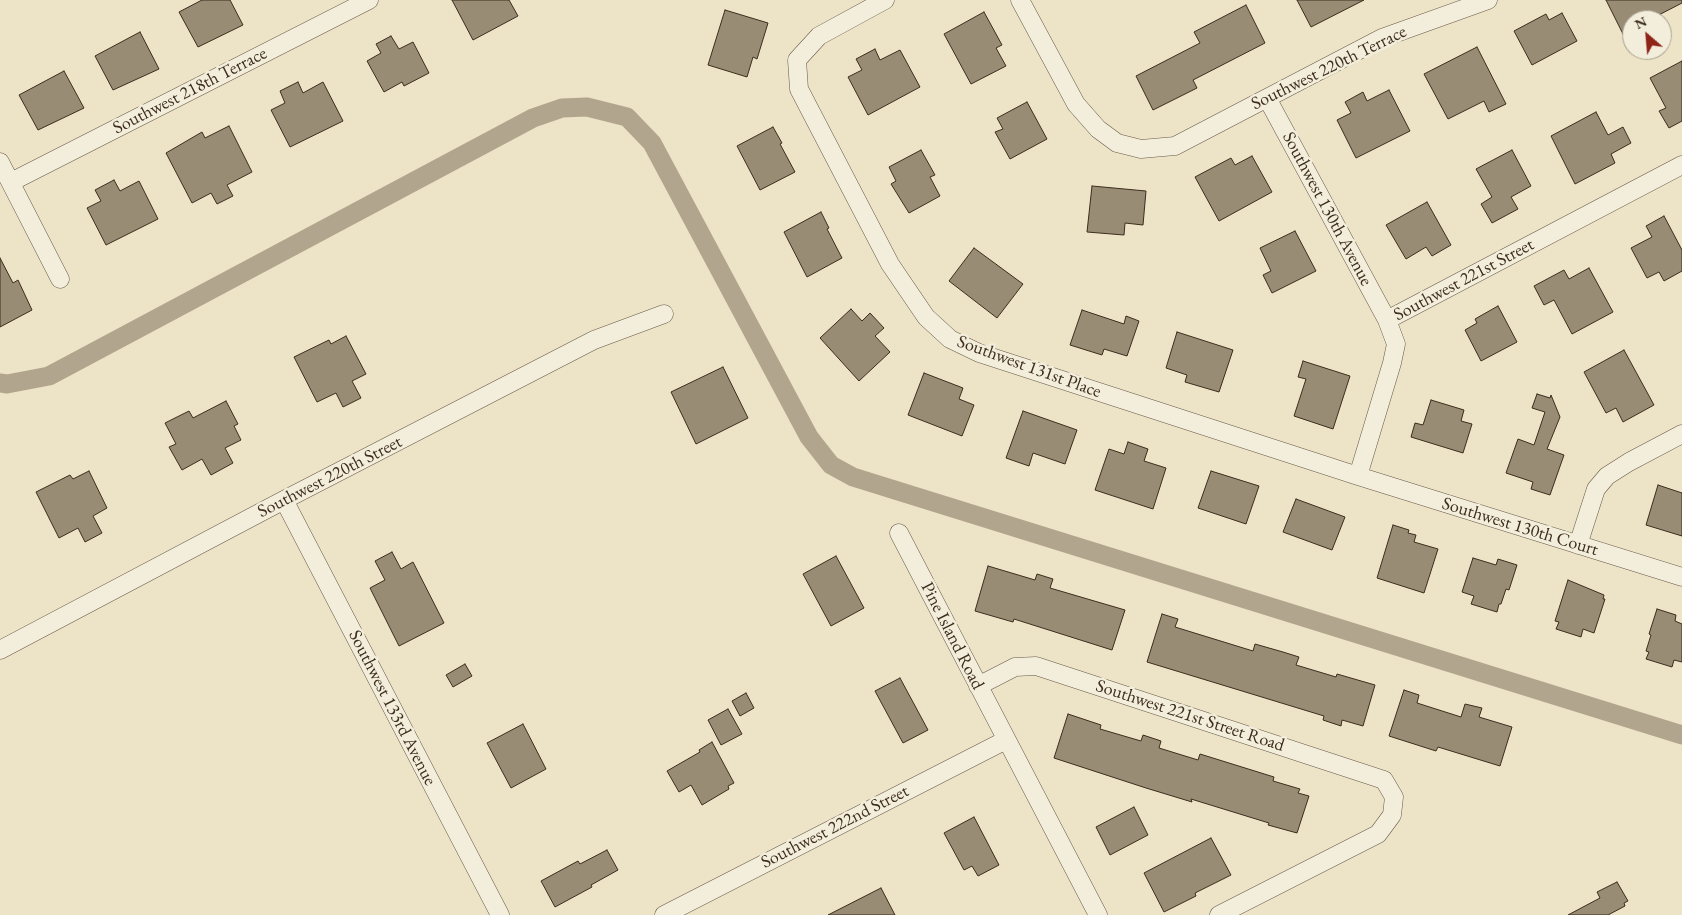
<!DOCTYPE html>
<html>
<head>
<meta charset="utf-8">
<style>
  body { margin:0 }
  #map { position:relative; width:1682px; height:915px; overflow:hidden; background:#ede3c7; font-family:"EB Garamond",serif }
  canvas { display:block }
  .north { position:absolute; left:1622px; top:10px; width:50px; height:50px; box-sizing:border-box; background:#f3eddb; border:1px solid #aaa08f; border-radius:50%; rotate:333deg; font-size:14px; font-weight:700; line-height:20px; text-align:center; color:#3c2d1d }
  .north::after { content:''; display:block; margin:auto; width:18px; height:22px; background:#8f2418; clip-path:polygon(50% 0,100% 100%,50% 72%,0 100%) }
</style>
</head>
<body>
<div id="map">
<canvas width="1682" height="915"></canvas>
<div class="north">N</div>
</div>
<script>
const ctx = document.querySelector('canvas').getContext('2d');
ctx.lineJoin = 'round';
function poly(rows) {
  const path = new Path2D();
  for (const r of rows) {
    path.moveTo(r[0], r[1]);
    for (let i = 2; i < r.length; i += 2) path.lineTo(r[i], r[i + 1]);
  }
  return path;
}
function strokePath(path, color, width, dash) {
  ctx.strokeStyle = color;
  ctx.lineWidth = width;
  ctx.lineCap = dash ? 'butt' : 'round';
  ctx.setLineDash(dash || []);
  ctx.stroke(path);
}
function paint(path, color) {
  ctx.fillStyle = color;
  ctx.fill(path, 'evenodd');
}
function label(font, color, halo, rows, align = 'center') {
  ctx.font = font + ' "EB Garamond",serif';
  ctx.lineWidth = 5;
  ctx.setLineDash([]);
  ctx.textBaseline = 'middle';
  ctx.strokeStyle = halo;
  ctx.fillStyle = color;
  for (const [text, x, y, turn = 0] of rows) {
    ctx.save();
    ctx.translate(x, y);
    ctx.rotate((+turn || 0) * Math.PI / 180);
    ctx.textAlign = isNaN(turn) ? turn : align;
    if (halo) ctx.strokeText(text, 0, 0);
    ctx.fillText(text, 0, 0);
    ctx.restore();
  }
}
strokePath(poly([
  [0,383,7,384,49,376,533,118,562,108,587,107,627,117,652,143,809,437,831,465,853,477,1682,735]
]), '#b1a58d', 19);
const building = poly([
  [202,0,230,0,243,25,198,47,179,12,202,0],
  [452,0,509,0,518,16,473,40,452,0],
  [1297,0,1364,0,1311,27,1297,0],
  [1606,0,1682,0,1682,3,1649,20,1632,20,1632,52,1606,0],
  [1246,5,1265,43,1193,80,1197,88,1153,110,1136,76,1200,43,1194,32,1246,5],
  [725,10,768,23,757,59,753,57,747,77,708,65,725,10],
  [984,12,1002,45,996,48,1006,66,971,84,944,34,984,12],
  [1562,13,1577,41,1532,65,1514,31,1546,14,1549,20,1562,13],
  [140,32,159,69,113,90,95,56,140,32],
  [391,36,399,49,413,42,429,73,404,86,402,82,384,92,367,61,381,53,376,44,391,36],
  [1477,47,1506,104,1489,112,1484,101,1448,119,1424,74,1477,47],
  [875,49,880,60,900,50,920,87,868,115,848,77,862,70,856,59,875,49],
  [1682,61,1682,121,1669,128,1659,111,1666,108,1650,78,1682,61],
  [64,71,84,108,38,130,19,95,64,71],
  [298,82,303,93,323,82,343,121,290,147,271,110,285,103,280,91,298,82],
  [1389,90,1410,131,1356,158,1337,120,1351,113,1345,102,1363,92,1367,101,1389,90],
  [1027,102,1047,139,1010,159,995,132,1003,129,997,118,1027,102],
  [1596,112,1608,135,1623,127,1631,143,1611,154,1615,163,1575,184,1551,136,1596,112],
  [229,126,252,172,227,185,233,196,217,204,211,193,192,203,166,153,202,132,205,138,229,126],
  [773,127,782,143,780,144,795,172,760,190,737,146,773,127],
  [921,150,935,175,930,177,940,196,909,213,891,184,896,181,889,167,921,150],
  [1512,150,1531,186,1511,197,1518,209,1492,223,1481,204,1492,197,1476,169,1512,150],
  [1252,156,1272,192,1219,221,1195,177,1231,158,1235,165,1252,156],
  [114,180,120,191,139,181,158,219,106,245,87,208,101,201,95,190,114,180],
  [1092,186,1146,191,1143,225,1125,223,1124,235,1087,232,1092,186],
  [1427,202,1451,245,1432,256,1426,247,1406,259,1386,225,1427,202],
  [821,212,829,228,827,229,842,258,807,277,784,232,821,212],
  [1664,216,1682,250,1682,271,1664,281,1659,272,1647,278,1631,248,1652,237,1646,226,1664,216],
  [1295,231,1316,271,1272,293,1263,275,1271,271,1260,248,1295,231],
  [974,248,1023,284,997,318,949,281,974,248],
  [0,258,13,283,18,280,32,310,0,327,0,258],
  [1589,268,1613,312,1572,334,1554,300,1544,305,1534,286,1564,270,1569,279,1589,268],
  [1498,306,1517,342,1481,361,1465,330,1477,323,1475,319,1498,306],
  [851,309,862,321,870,313,884,328,875,336,890,352,859,381,820,338,851,309],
  [1082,310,1124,324,1126,316,1139,321,1127,356,1104,349,1102,355,1070,345,1082,310],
  [1177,332,1233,350,1219,392,1185,382,1187,375,1166,368,1177,332],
  [346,336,366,374,352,381,361,398,343,407,336,393,317,402,294,357,329,340,331,344,346,336],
  [1624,350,1654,405,1623,422,1616,408,1606,413,1584,372,1624,350],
  [1303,361,1350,376,1333,429,1294,416,1306,379,1298,377,1303,361],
  [723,367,748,418,696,444,671,392,723,367],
  [924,373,963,388,959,399,974,405,962,436,908,415,924,373],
  [1537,394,1550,398,1551,395,1560,417,1547,449,1564,455,1550,495,1531,489,1533,482,1506,473,1518,439,1534,445,1545,412,1532,408,1537,394],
  [1431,400,1464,410,1461,421,1472,424,1463,453,1411,437,1415,423,1423,425,1431,400],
  [226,401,238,424,234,426,241,440,225,448,233,463,211,475,202,459,182,470,169,447,176,444,165,423,189,411,193,418,226,401],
  [1023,411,1077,430,1065,464,1033,453,1029,466,1006,458,1023,411],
  [1128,442,1148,449,1144,461,1166,468,1153,509,1095,490,1109,449,1124,454,1128,442],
  [89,471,107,508,93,516,102,533,85,542,78,528,59,538,36,492,70,475,73,479,89,471],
  [1211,471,1259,486,1246,524,1198,508,1211,471],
  [1658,485,1682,493,1682,536,1646,525,1658,485],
  [1296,499,1345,517,1332,550,1283,532,1296,499],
  [1393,525,1409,530,1408,533,1416,535,1414,542,1438,549,1424,593,1377,578,1393,525],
  [392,552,401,569,413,562,444,623,399,646,370,588,385,580,375,561,392,552],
  [836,556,864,608,831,626,803,574,836,556],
  [1473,558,1496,565,1498,559,1517,565,1509,590,1506,589,1501,604,1499,604,1497,612,1471,604,1474,596,1462,592,1473,558],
  [988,566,1035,580,1037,574,1053,579,1050,588,1125,610,1112,650,1014,619,1013,622,975,611,988,566],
  [1568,580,1604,595,1603,599,1605,599,1594,633,1583,629,1581,637,1556,629,1559,622,1555,621,1568,580],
  [1657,609,1676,615,1675,621,1682,624,1682,662,1674,660,1672,667,1646,659,1649,652,1646,651,1651,635,1649,634,1657,609],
  [1162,614,1178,619,1175,627,1253,651,1255,644,1283,652,1299,657,1296,665,1336,677,1337,674,1375,685,1363,726,1342,720,1341,726,1323,720,1324,716,1147,662,1162,614],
  [465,664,472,676,453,687,446,675,465,664],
  [900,678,928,730,903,743,875,691,900,678],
  [1404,690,1419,695,1417,703,1461,717,1465,704,1482,708,1479,717,1512,727,1500,766,1438,747,1436,751,1389,736,1404,690],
  [746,693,754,708,740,716,732,701,746,693],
  [728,709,742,734,721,745,708,720,728,709],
  [1068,714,1101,725,1100,729,1141,741,1143,735,1161,741,1159,748,1198,760,1200,754,1274,777,1273,781,1300,789,1298,793,1309,796,1297,833,1268,825,1269,823,1191,799,1192,802,1146,788,1054,758,1068,714],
  [523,724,546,769,511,788,487,743,523,724],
  [712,742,734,783,728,786,729,789,702,805,691,785,679,792,667,771,700,752,699,750,712,742],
  [1134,807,1148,835,1110,855,1096,827,1134,807],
  [974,817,999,865,978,876,972,866,964,870,944,833,974,817],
  [1211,838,1231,875,1195,893,1196,896,1164,912,1144,873,1211,838],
  [607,850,618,870,591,885,592,887,555,907,541,881,578,861,580,864,607,850],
  [1617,882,1628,901,1624,903,1625,906,1608,915,1568,915,1600,898,1597,892,1617,882],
  [881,888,895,915,828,915,881,888]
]);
paint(building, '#988c75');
strokePath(building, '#3c2d1d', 1);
const minor = poly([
  [885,0,819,36,797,60,799,89,890,264,926,317,950,339,979,353,1358,476,1682,577],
  [1020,0,1076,104,1098,129,1117,143,1141,149,1175,146,1382,38,1488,0],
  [1267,98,1387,320,1396,344,1392,363,1358,476],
  [0,162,60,279],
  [11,182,369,0],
  [1387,320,1682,165],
  [284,500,500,915],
  [899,533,1098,915],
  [1578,545,1596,489,1607,476,1629,462,1682,434],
  [0,650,284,500,594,340,664,314],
  [978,686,1015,667,1036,666,1384,780,1394,797,1392,815,1378,834,1219,915],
  [664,915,1006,740]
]);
strokePath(minor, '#685a48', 19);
strokePath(minor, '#f3eddb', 18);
label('18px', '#3c2d1d', '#f3eddb', [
  ["Southwest 220th Terrace",1329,68,-26],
  ["Southwest 218th Terrace",190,91,-27],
  ["Southwest 130th Avenue",1327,209,62],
  ["Southwest 221st Street",1464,280,-28],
  ["Southwest 131st Place",1029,367,20],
  ["Southwest 220th Street",330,477,-27],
  ["Southwest 130th Court",1520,527,17],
  ["Pine Island Road",952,636,63],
  ["Southwest 133rd Avenue",392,708,63],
  ["Southwest 221st Street Road",1190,716,18],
  ["Southwest 222nd Street",835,827,-27]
]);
</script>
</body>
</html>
